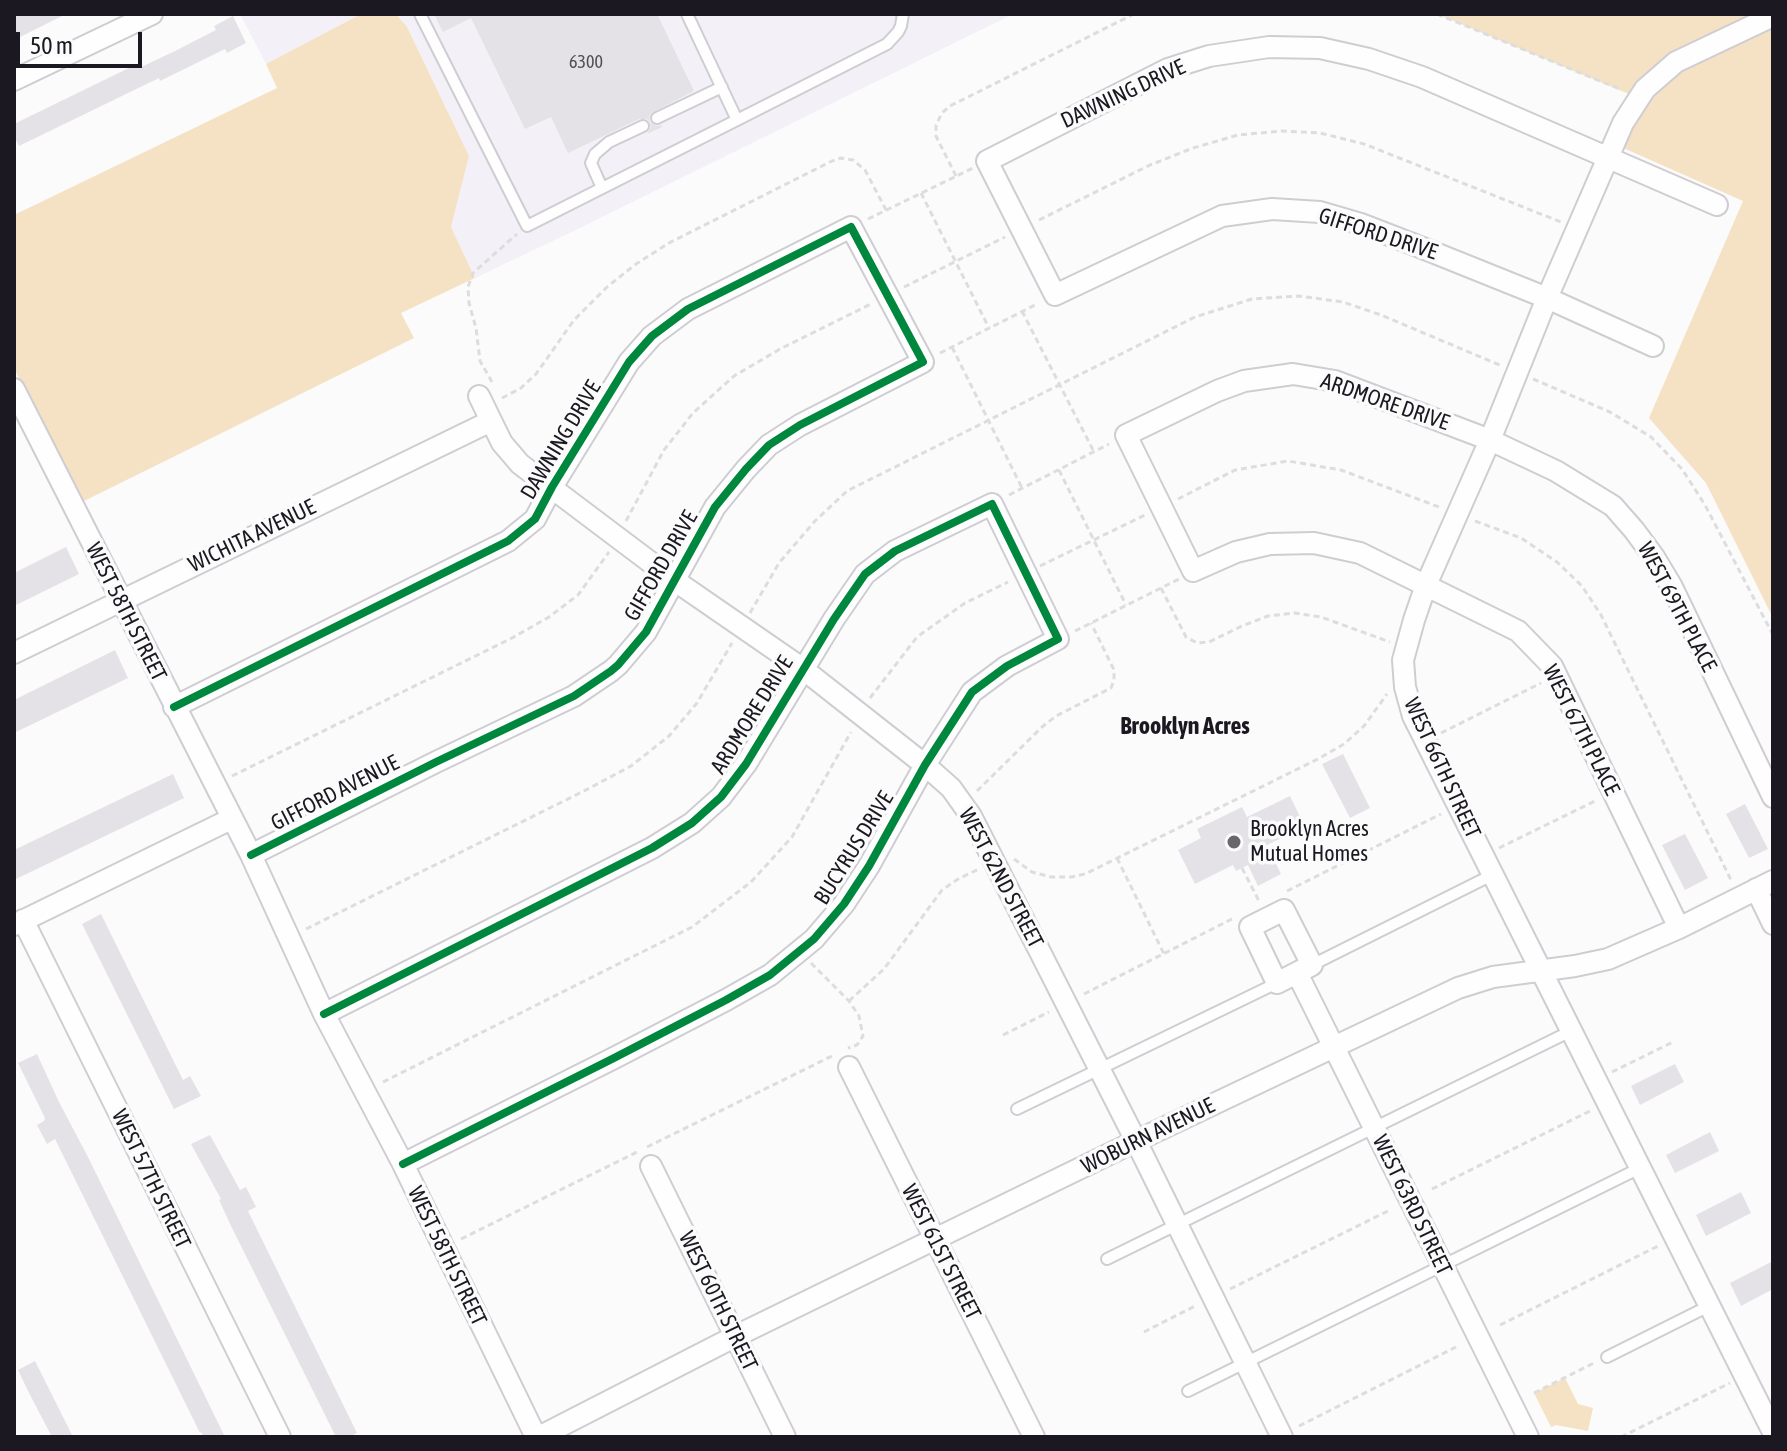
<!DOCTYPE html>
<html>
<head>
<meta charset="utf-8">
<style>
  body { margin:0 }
  #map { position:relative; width:1787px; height:1451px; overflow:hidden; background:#fbfbfb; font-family:"Asap Condensed",sans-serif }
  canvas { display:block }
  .frame { position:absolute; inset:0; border:16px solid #1b1821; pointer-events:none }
  .scale { position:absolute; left:16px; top:32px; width:126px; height:36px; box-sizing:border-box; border:4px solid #1b1821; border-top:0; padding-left:10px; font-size:24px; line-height:28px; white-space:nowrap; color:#1b1821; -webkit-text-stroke:6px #fbfbfb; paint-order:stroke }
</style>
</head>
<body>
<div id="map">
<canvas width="1787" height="1451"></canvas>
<div class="frame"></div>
<div class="scale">50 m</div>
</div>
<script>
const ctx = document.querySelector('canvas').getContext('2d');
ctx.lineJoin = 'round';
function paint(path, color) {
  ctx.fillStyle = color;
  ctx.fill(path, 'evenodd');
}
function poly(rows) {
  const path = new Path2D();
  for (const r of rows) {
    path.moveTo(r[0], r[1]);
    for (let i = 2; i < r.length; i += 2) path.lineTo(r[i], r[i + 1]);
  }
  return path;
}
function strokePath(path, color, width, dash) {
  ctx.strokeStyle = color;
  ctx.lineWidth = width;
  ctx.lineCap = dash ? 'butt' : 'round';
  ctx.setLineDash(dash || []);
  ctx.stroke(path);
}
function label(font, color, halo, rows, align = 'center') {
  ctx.font = font + ' "Asap Condensed",sans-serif';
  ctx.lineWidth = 7;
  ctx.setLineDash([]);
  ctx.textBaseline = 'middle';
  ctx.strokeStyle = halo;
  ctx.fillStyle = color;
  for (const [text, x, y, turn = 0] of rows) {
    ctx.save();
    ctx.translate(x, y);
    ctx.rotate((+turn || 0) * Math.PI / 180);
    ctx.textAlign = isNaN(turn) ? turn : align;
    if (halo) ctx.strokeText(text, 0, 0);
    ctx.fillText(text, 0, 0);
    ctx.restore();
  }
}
paint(poly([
  [240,14,361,14,266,64],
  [396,14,1013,14,582,227,475,278,451,227,469,156,407,27]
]), '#f3f0f8');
paint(poly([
  [361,14,396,14,407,27,469,156,451,227,475,278,401,313,414,338,80,503,14,368,14,215,277,88,266,64],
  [1437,14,1773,14,1773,618,1706,483,1649,418,1743,201,1621,147,1648,102],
  [1565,1378,1578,1404,1593,1408,1588,1431,1556,1425,1551,1427,1534,1393]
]), '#f5e2c4');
paint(poly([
  [14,14,66,14,14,40],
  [434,14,657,14,694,91,651,113,649,117,650,122,656,126,661,125,662,127,647,134,651,127,650,123,647,119,639,119,568,153,551,117,525,129,471,18,443,32],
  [233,16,246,43,227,53,225,49,160,81,159,78,19,146,14,136,14,124,137,64,139,68,175,51,216,30,214,26],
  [66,547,79,574,14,606,14,573],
  [115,650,128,678,14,733,14,700],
  [1343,754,1370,808,1350,818,1322,764],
  [173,774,184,798,14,880,14,850],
  [1290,796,1305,827,1267,845,1281,874,1258,886,1248,865,1236,871,1233,865,1195,884,1178,850,1201,838,1197,829,1242,807,1247,817],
  [1745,804,1768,849,1749,858,1726,814],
  [1685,834,1708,878,1685,890,1662,845],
  [101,914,183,1080,190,1076,201,1096,174,1109,82,924],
  [37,1054,59,1102,88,1157,225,1437,204,1437,201,1432,200,1433,55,1139,47,1144,37,1125,44,1121,45,1118,18,1063],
  [1675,1064,1684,1082,1640,1105,1631,1086],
  [1710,1132,1719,1151,1675,1173,1666,1155],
  [210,1135,240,1190,246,1187,256,1207,248,1211,357,1433,348,1437,336,1437,232,1228,219,1200,221,1199,191,1144],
  [1741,1192,1751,1213,1706,1236,1696,1215],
  [1773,1261,1773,1289,1741,1306,1730,1283],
  [35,1361,73,1437,52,1437,28,1391,18,1370]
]), '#e4e2e7');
const lane = poly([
  [420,14,527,226,737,120],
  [687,14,737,120,887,44,898,32,901,26,903,14],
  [657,118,722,87],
  [602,188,591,163,595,154,609,142,643,126],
  [1312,965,1492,875],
  [1017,1109,1277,983],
  [1107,1259,1571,1031],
  [1607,1357,1709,1306],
  [1188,1391,1640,1168]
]);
const street = poly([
  [1773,16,1676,62,1645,89,1623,123,1547,298,1490,440,1426,585,1414,620,1403,660,1405,687,1413,716,1773,1432],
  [14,80,152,14],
  [1653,346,1547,298,1415,245,1361,224,1320,212,1272,209,1222,216,1055,295,987,161,1168,69,1209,56,1269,47,1320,48,1369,59,1422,77,1717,205],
  [14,389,251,855,324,1014,403,1164,536,1437],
  [479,396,502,443,520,464,674,580,803,669,925,765,951,788,971,816,1136,1141,1282,1437],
  [14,653,491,421],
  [174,707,508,541,535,519,552,487,629,362,652,336,688,309,851,227,923,362,800,425,769,445,746,469,715,507,646,632,618,665,611,671,574,696,436,762,251,855],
  [1756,889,1773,924],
  [1284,910,1312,965,1277,983,1250,927,1284,910],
  [23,920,280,1437],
  [14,925,231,819],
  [1679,928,1552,666,1518,631,1360,553,1314,543,1270,544,1236,552,1193,571,1126,435,1217,391,1244,381,1293,374,1335,381,1490,440,1556,471,1613,506,1634,530,1654,557,1672,587,1773,797],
  [1297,973,1528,1437],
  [324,1014,652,848,692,823,721,797,746,764,834,619,865,574,895,551,992,504,1058,639,1007,666,972,692,925,765,869,866,844,904,814,939,770,975,726,1000,614,1058,403,1164],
  [849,1067,1034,1437],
  [651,1166,785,1437],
  [539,1437,734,1337,1136,1141,1458,988,1493,977,1575,966,1608,959,1679,928,1773,881]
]);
strokePath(lane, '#cfcdd2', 14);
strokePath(street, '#cfcdd2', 24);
strokePath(poly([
  [1437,14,1622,90],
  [956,176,936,136,936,125,942,113,950,106,1134,14],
  [921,193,989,328],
  [868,219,973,168],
  [1039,220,1150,165,1193,148,1238,135,1282,131,1320,133,1364,144,1561,222],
  [904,287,1005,237],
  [1022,311,1094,452],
  [952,347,1022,488],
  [940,353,1037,304],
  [1533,379,1610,412,1651,437,1682,469,1705,505,1773,635],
  [492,382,480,361,476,328,469,303,468,287,473,273,517,234],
  [502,398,521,388,536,374,574,320,607,287,636,264,669,243,832,161,841,158,853,160,865,170,886,210],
  [1059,470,1126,605],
  [1009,495,1109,444],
  [1178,499,1235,470,1288,461,1341,470,1439,507],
  [626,521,664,450,693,413,734,376,780,349,873,303],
  [1475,521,1521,538,1557,562,1582,586,1601,615,1731,880],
  [1040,566,1145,515],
  [1161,588,1186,637,1197,643,1209,642,1242,626,1268,616,1294,613,1321,617,1390,642],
  [750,613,779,563,815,521,847,491,1195,317,1252,299,1299,296,1343,302,1381,315,1502,366],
  [1075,631,1179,579],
  [870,698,917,637,965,603,1008,582],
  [1441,733,1541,683],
  [232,776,512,638,549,617,578,595,609,552],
  [977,791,1042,727,1056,716,1111,688,1114,680,1114,670,1091,623],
  [1499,848,1595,801],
  [1117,858,1164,954],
  [1014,859,1032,872,1051,877,1071,877,1085,874,1318,759,1344,744,1364,726,1387,694],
  [1242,868,1259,901],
  [1287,891,1441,814],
  [306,929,584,791,631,766,669,736,697,703,732,643],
  [811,963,849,1001,859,1016,863,1036,857,1045,848,1048],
  [1084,994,1234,918],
  [849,1001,884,969,942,890,958,879,979,869],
  [1003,1035,1049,1012],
  [1612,1072,1673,1042],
  [383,1082,692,927,751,882,792,837,851,732],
  [647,1147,834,1055],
  [1432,1189,1590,1111],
  [461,1239,637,1152],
  [1230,1289,1388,1211],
  [1500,1325,1658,1246],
  [1144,1332,1197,1305],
  [1534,1393,1596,1362],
  [1299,1426,1456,1347],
  [1621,1437,1730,1383]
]), '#deddde', 3, [6, 4]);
strokePath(lane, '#fefefe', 10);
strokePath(street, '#fefefe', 20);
strokePath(poly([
  [174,707,508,541,535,519,552,487,629,362,652,336,688,309,851,227,923,362,800,425,769,445,746,469,715,507,646,632,618,665,611,671,574,696,436,762,251,855],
  [324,1014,652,848,692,823,721,797,746,764,834,619,865,574,895,551,992,504,1058,639,1007,666,972,692,925,765,869,866,844,904,814,939,770,975,726,1000,614,1058,403,1164]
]), '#00873e', 8);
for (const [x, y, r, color] of [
  [1234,842,8,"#69676d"]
]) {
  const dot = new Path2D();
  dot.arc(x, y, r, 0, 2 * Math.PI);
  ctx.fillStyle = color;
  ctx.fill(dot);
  strokePath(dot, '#fbfbfb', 3);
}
label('18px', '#4f4c54', null, [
  ["6300",586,62]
]);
label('22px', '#1b1821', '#fbfbfb', [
  ["DAWNING DRIVE",1123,94,-25],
  ["GIFFORD DRIVE",1378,234,18],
  ["ARDMORE DRIVE",1385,402,19],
  ["DAWNING DRIVE",561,440,-59],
  ["WICHITA AVENUE",252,536,-26],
  ["GIFFORD DRIVE",661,566,-60],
  ["WEST 69TH PLACE",1677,607,62],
  ["WEST 58TH STREET",126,612,63],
  ["ARDMORE DRIVE",752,715,-58],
  ["WEST 67TH PLACE",1581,730,63],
  ["WEST 66TH STREET",1442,768,65],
  ["GIFFORD AVENUE",335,793,-27],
  ["BUCYRUS DRIVE",854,848,-58],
  ["WEST 62ND STREET",1001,878,62],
  ["WOBURN AVENUE",1148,1136,-26],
  ["WEST 57TH STREET",151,1179,64],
  ["WEST 63RD STREET",1412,1205,64],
  ["WEST 61ST STREET",941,1252,63],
  ["WEST 58TH STREET",447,1256,64],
  ["WEST 60TH STREET",718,1301,64]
]);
label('22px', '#1b1821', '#fbfbfb', [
  ["Brooklyn Acres",1250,829],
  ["Mutual Homes",1250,854]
], 'left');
label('bold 24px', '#1b1821', '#fbfbfb', [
  ["Brooklyn Acres",1185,726]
]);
</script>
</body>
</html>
